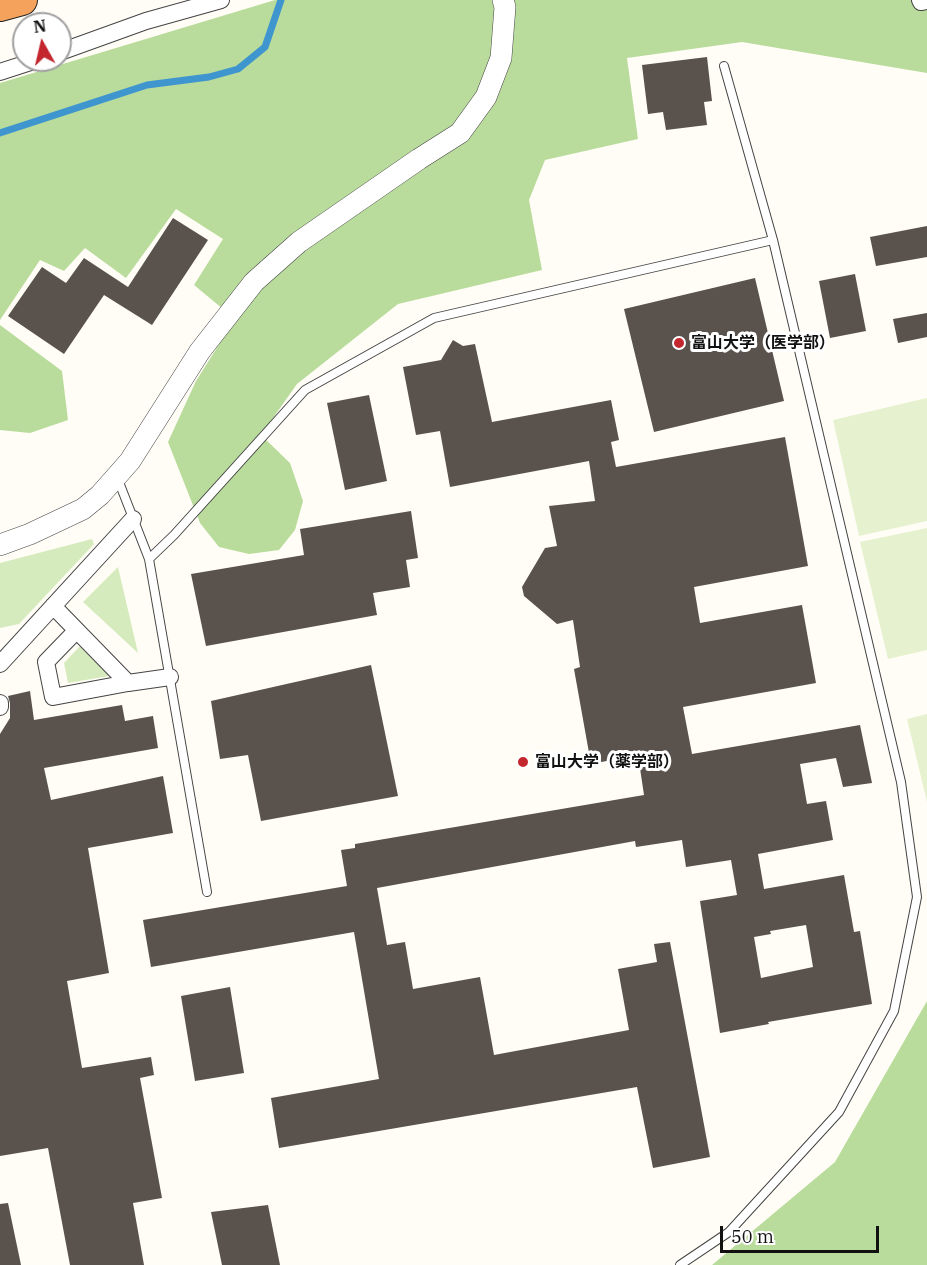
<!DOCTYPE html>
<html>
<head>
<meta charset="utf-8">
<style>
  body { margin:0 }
  #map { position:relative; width:927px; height:1265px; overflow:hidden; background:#fffdf5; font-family:"IBM Plex Serif",serif }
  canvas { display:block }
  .north { position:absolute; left:12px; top:12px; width:60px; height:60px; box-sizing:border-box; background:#fff; border:2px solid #a0a0a0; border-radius:50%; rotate:352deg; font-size:16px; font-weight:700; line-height:24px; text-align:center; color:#111 }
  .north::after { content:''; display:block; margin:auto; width:21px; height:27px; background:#c4262e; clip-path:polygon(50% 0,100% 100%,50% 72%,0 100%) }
  .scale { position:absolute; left:720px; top:1226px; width:159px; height:27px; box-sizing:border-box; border:3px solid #111; border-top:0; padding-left:8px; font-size:18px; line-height:21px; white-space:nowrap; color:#111; -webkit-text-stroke:4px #fff; paint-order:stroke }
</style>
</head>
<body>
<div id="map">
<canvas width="927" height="1265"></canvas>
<div class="north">N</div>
<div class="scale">50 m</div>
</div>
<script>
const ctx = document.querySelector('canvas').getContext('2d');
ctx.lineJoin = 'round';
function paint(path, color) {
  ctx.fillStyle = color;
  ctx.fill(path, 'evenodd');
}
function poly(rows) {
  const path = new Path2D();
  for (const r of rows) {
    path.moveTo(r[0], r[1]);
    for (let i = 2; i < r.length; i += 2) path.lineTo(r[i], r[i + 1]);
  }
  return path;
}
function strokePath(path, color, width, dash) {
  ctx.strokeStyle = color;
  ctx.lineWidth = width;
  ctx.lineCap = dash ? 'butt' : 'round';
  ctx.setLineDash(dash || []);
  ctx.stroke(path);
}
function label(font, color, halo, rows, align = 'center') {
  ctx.font = font + ' "IBM Plex Serif","Noto Sans JP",serif';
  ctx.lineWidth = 6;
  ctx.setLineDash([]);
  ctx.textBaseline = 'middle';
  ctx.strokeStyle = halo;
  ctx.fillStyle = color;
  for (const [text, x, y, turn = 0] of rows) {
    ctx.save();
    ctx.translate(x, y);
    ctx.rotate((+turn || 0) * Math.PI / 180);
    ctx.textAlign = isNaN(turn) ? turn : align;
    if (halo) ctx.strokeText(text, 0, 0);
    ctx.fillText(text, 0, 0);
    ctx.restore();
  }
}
paint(poly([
  [92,539,94,544,19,624,0,628,0,563],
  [118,567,138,653,83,602],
  [80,646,109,676,68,683,64,663]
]), '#d5ebbd');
paint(poly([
  [275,0,927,0,927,73,742,42,627,58,638,139,545,160,529,200,542,270,398,304,297,384,261,435,290,463,303,501,295,530,279,550,249,554,219,547,200,523,168,442,196,381,235,319,194,285,223,239,176,209,126,278,85,248,64,271,40,260,0,320,0,83],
  [0,325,62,371,68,420,30,433,0,430],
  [927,1001,927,1265,712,1265,835,1162]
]), '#b9dc9c');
paint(poly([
  [927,398,927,521,859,536,833,420],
  [927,528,927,650,888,659,860,542],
  [927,714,927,802,907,719]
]), '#e6f2cf');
strokePath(poly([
  [0,133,147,85,209,77,238,69,265,47,281,0]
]), '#3f96cf', 7);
paint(poly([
  [707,57,712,101,704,102,707,125,666,130,663,112,648,114,642,65],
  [173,218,208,240,152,325,104,295,64,354,8,316,42,267,66,283,84,258,128,287],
  [927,226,927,257,876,266,870,237],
  [855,274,866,331,830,338,819,281],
  [755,278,784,401,654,432,624,309],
  [927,313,927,337,898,343,893,319],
  [453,340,463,346,475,344,492,422,611,400,619,440,611,442,616,467,785,437,808,566,694,587,700,623,802,605,816,683,683,707,692,754,860,725,872,783,843,787,836,758,800,764,807,804,826,801,833,840,758,854,764,889,844,875,854,932,860,931,872,1004,768,1022,769,1024,720,1033,700,901,737,895,731,860,686,867,682,840,636,847,635,841,377,888,387,945,405,942,413,989,480,977,494,1055,629,1030,618,969,657,962,654,944,670,942,710,1157,653,1168,637,1087,279,1148,271,1098,379,1079,354,932,151,967,143,920,347,886,341,850,355,848,355,844,644,795,638,755,591,764,574,669,580,667,573,620,557,624,524,596,522,587,545,548,557,546,549,506,595,501,589,461,450,487,440,431,416,435,403,367,441,360],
  [806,925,813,967,761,978,754,937,771,934,770,931],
  [369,395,387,481,345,490,327,403],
  [411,511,418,558,406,560,410,587,373,593,377,615,206,646,191,574,304,555,300,529],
  [371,665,398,796,261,821,248,755,220,759,211,701],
  [30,691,34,720,122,705,125,721,153,716,158,748,44,768,51,800,163,776,173,833,88,848,109,973,67,981,82,1068,151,1057,154,1075,140,1078,162,1198,133,1203,144,1265,70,1265,48,1148,0,1156,0,734,10,718,10,703,8,696],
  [230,987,244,1073,195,1081,181,996],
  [8,1203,21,1265,0,1265,0,1204],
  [268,1205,280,1265,222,1265,211,1212]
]), '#5a524d');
const service = poly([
  [117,477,149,559,207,892],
  [149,559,174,535,305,390,434,318,773,240],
  [680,1265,729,1232,839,1112,894,1011,917,897,901,782,773,240,724,66]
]);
const minor = poly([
  [920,0,921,2,927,1],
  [60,52,146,21,221,0],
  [0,72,37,60],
  [53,606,128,683,170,677],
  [76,631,46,662,53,697,128,683],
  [0,664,133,519],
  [0,703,0,707]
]);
const tertiary = poly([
  [0,545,30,534,83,509,100,495,130,461,200,351,254,282,299,242,419,159,460,133,486,97,501,58,505,7,503,0]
]);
const motorway = poly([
  [0,6,22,0]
]);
strokePath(service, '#444', 10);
strokePath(minor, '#444', 18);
strokePath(tertiary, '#444', 22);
strokePath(motorway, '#222', 32);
strokePath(service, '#fff', 8);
strokePath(minor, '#fff', 16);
strokePath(tertiary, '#fff', 21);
strokePath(motorway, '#f5a25d', 30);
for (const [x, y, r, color] of [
  [679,343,6,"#c4262e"],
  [523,762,6,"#c4262e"]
]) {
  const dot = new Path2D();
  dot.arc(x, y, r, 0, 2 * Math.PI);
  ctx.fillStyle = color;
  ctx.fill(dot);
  strokePath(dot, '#fff', 2);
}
label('bold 16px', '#111', '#fff', [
  ["富山大学（医学部）",691,343],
  ["富山大学（薬学部）",535,762]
], 'left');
</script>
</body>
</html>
